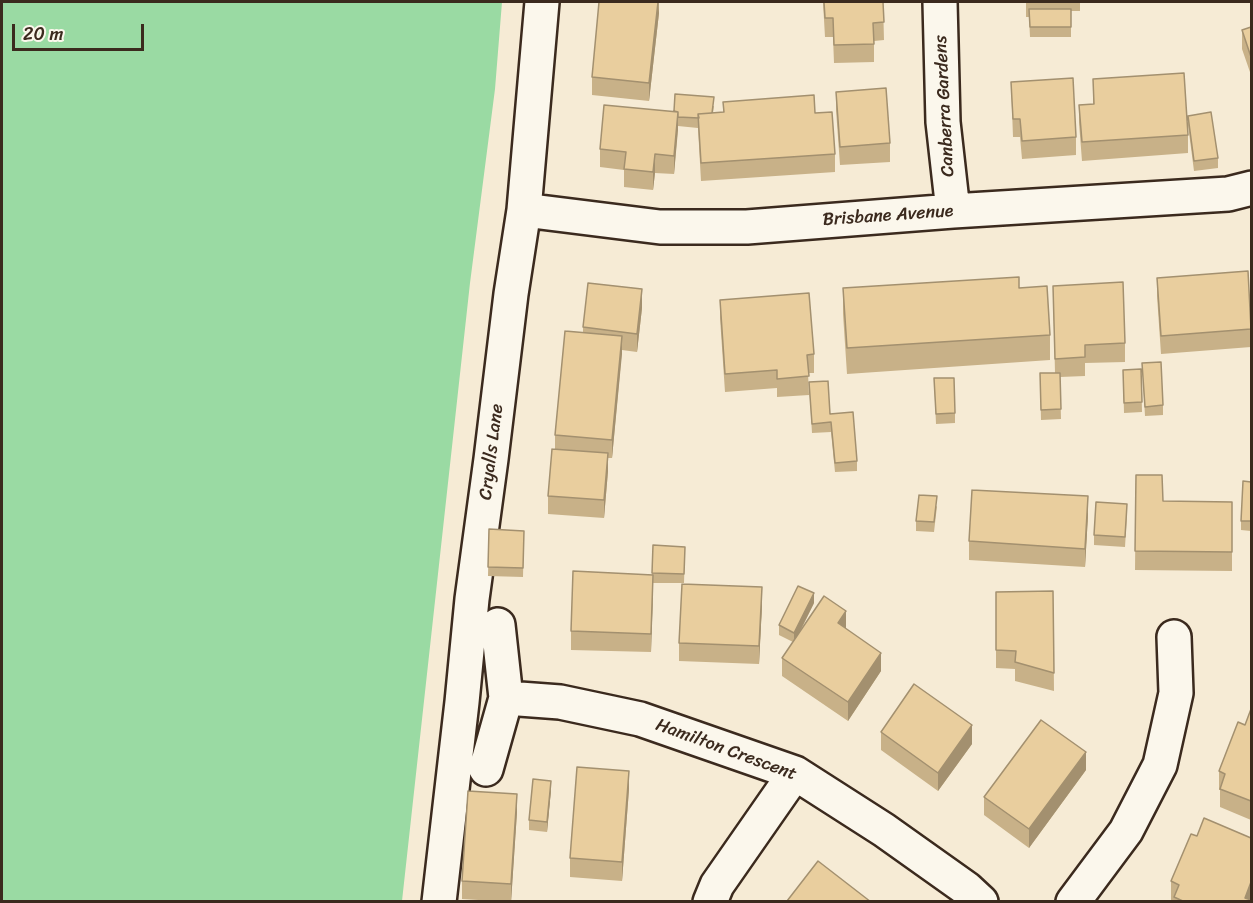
<!DOCTYPE html>
<html>
<head>
<meta charset="utf-8">
<style>
  body { margin:0 }
  #map { position:relative; width:1253px; height:903px; overflow:hidden; background:#f6ebd5; font-family:Sriracha,sans-serif }
  canvas { display:block }
  .frame { position:absolute; inset:0; border:3px solid #3b2a1e; pointer-events:none }
  .scale { position:absolute; left:12px; top:24px; width:132px; height:27px; box-sizing:border-box; border:3px solid #3b2a1e; border-top:0; padding-left:8px; font-size:18px; line-height:21px; white-space:nowrap; color:#3b2a1e; -webkit-text-stroke:4px #fbf7ec; paint-order:stroke }
</style>
</head>
<body>
<div id="map">
<canvas width="1253" height="903"></canvas>
<div class="frame"></div>
<div class="scale">20 m</div>
</div>
<script>
const ctx = document.querySelector('canvas').getContext('2d');
ctx.lineJoin = 'round';
function paint(path, color) {
  ctx.fillStyle = color;
  ctx.fill(path, 'evenodd');
}
function poly(rows) {
  const path = new Path2D();
  for (const r of rows) {
    path.moveTo(r[0], r[1]);
    for (let i = 2; i < r.length; i += 2) path.lineTo(r[i], r[i + 1]);
  }
  return path;
}
function strokePath(path, color, width, dash) {
  ctx.strokeStyle = color;
  ctx.lineWidth = width;
  ctx.lineCap = dash ? 'butt' : 'round';
  ctx.setLineDash(dash || []);
  ctx.stroke(path);
}
function label(font, color, halo, rows, align = 'center') {
  ctx.font = font + ' Sriracha,sans-serif';
  ctx.lineWidth = 5;
  ctx.setLineDash([]);
  ctx.textBaseline = 'middle';
  ctx.strokeStyle = halo;
  ctx.fillStyle = color;
  for (const [text, x, y, turn = 0] of rows) {
    ctx.save();
    ctx.translate(x, y);
    ctx.rotate((+turn || 0) * Math.PI / 180);
    ctx.textAlign = isNaN(turn) ? turn : align;
    if (halo) ctx.strokeText(text, 0, 0);
    ctx.fillText(text, 0, 0);
    ctx.restore();
  }
}
paint(poly([
  [2,2,502,2,495,89,470,283,402,901,2,901]
]), '#9adaa3');
const minor = poly([
  [940,2,943,122,953,211],
  [524,210,660,227,747,227,953,211,1228,194,1252,188],
  [506,698,560,702,640,719,795,773,884,830,967,889,981,902],
  [486,769,506,698,498,625],
  [439,902,462,702,472,599,491,459,511,294,524,210,542,2],
  [710,902,717,885,795,773],
  [1073,902,1126,831,1160,765,1176,693,1174,637]
]);
strokePath(minor, '#3b2a1e', 38);
strokePath(minor, '#fbf7ec', 33);
paint(poly([
  [659,2,659,13,649,101,592,95,592,77],
  [823,2,883,2,884,40,874,41,874,62,834,63,833,37,825,37],
  [1026,2,1080,2,1080,11,1071,11,1071,37,1030,37,1029,17,1026,17],
  [1251,27,1251,75,1242,49,1242,30],
  [1093,79,1188,135,1188,153,1082,161,1079,123,1079,105,1093,104],
  [1011,82,1076,137,1076,155,1022,159,1020,137,1013,137],
  [836,92,890,143,890,162,840,165,836,110],
  [723,102,815,113,835,154,835,172,701,181,698,128,678,126,674,174,655,173,653,190,624,187,624,170,600,167,600,149,674,112,714,106,713,113,723,113],
  [1188,116,1218,158,1218,168,1194,171,1188,125],
  [1157,278,1251,326,1251,347,1161,354,1157,296],
  [1053,286,1125,343,1125,362,1085,363,1085,376,1060,377,1061,419,1041,420,1040,373,1055,373],
  [843,288,1019,288,1050,335,1050,360,847,374,843,314],
  [720,300,814,354,814,373,808,373,809,395,777,397,777,388,725,392,720,318],
  [642,308,637,352,622,350,612,458,608,458,608,471,604,518,548,514,548,496,555,449,555,435,583,333,583,327],
  [1142,363,1163,405,1163,415,1145,416],
  [1141,369,1142,412,1124,413,1123,370],
  [934,378,955,413,955,423,936,424],
  [809,382,830,414,857,461,857,471,835,472,831,432,812,433],
  [1136,475,1163,501,1232,502,1232,571,1135,570],
  [1251,482,1251,531,1241,530,1241,521],
  [937,506,934,532,916,531,916,521],
  [1127,514,1125,547,1094,545,1094,535],
  [1088,515,1085,567,969,560,969,541],
  [489,529,524,531,523,577,488,576],
  [653,545,685,547,684,583,653,583,651,652,571,650,571,631,652,575],
  [1053,591,1054,691,1015,681,1015,669,996,668,996,592],
  [814,603,799,634,846,629,881,671,848,721,782,676,782,658,793,642,779,635,779,625],
  [762,605,759,664,679,661,679,643],
  [1251,709,1251,820,1220,807,1220,790,1219,790,1219,771,1245,725],
  [881,732,972,744,938,791,881,750],
  [1086,770,1029,848,984,815,984,797],
  [629,789,622,881,570,877,570,858],
  [551,790,547,832,529,830,529,820],
  [517,812,511,902,462,899,462,881],
  [1197,836,1251,838,1251,902,1174,902,1171,900,1171,881]
]), '#c8b188');
paint(poly([
  [658,2,659,13,649,101,649,83],
  [678,112,678,130,674,174,674,156],
  [655,154,655,173,653,190,653,172],
  [642,289,642,308,637,352,637,334],
  [622,336,622,354,612,458,612,440],
  [608,453,608,471,604,518,604,500],
  [1088,496,1088,515,1085,567,1085,549],
  [653,575,653,593,651,652,651,634],
  [762,587,762,605,759,664,759,646],
  [814,593,814,603,794,643,794,633],
  [846,611,846,629,838,623],
  [881,653,881,671,848,721,848,702],
  [972,725,972,744,938,791,938,773],
  [1086,752,1086,770,1029,848,1029,829],
  [629,771,629,789,622,881,622,862],
  [551,781,551,790,547,832,547,822],
  [517,794,517,812,511,902,511,884],
  [1251,882,1251,900,1245,898]
]), '#a3906f');
const building = poly([
  [599,2,658,2,649,83,592,77,599,2],
  [824,2,883,2,884,22,873,23,874,44,834,45,833,18,825,18,824,2],
  [1029,9,1071,9,1071,27,1030,27,1029,9],
  [1251,27,1251,57,1242,30,1251,27],
  [1184,73,1188,135,1082,142,1079,105,1094,104,1093,79,1184,73],
  [1073,78,1076,137,1022,141,1020,119,1013,119,1011,82,1073,78],
  [886,88,890,143,840,147,836,92,886,88],
  [675,94,714,97,712,113,698,114,699,118,678,117,678,112,674,111,675,94],
  [814,95,815,113,832,112,835,154,701,163,698,114,724,112,723,102,814,95],
  [604,105,678,112,674,156,655,154,653,172,624,169,626,152,600,149,604,105],
  [1211,112,1218,158,1194,161,1188,116,1211,112],
  [1248,271,1251,329,1161,336,1157,278,1248,271],
  [1019,277,1019,288,1047,286,1050,335,847,348,843,288,1019,277],
  [1123,282,1125,343,1085,345,1085,357,1055,359,1053,286,1123,282],
  [588,283,642,289,637,334,583,327,588,283],
  [809,293,814,354,807,355,809,376,777,379,777,370,725,374,720,300,809,293],
  [565,331,622,336,612,440,555,435,565,331],
  [1161,362,1163,405,1145,407,1142,363,1161,362],
  [1141,369,1142,402,1124,403,1123,370,1141,369],
  [1040,373,1060,373,1061,409,1041,410,1040,373],
  [934,378,954,378,955,413,936,414,934,378],
  [828,381,830,414,853,412,857,461,835,463,831,422,812,424,809,382,828,381],
  [552,449,608,453,604,500,548,496,552,449],
  [1136,475,1162,475,1163,501,1232,502,1232,552,1135,551,1136,475],
  [1243,481,1251,482,1251,521,1241,521,1243,481],
  [972,490,1088,496,1085,549,969,541,972,490],
  [919,495,937,496,934,522,916,521,919,495],
  [1096,502,1127,504,1125,537,1094,535,1096,502],
  [489,529,524,531,523,568,488,567,489,529],
  [653,545,685,547,684,574,652,573,653,545],
  [573,571,653,575,651,634,571,631,573,571],
  [682,584,762,587,759,646,679,643,682,584],
  [798,586,814,593,794,633,779,625,798,586],
  [1053,591,1054,673,1015,662,1016,651,996,650,996,592,1053,591],
  [824,596,846,611,838,623,881,653,848,702,782,658,824,596],
  [914,684,972,725,938,773,881,732,914,684],
  [1251,709,1251,801,1220,789,1225,774,1219,771,1238,722,1245,725,1251,709],
  [1041,720,1086,752,1029,829,984,797,1041,720],
  [577,767,629,771,622,862,570,858,577,767],
  [533,779,551,781,547,822,529,820,533,779],
  [468,791,517,794,511,884,462,881,468,791],
  [1204,818,1251,838,1251,882,1245,898,1251,900,1251,902,1185,902,1174,897,1179,885,1171,881,1191,834,1197,836,1204,818],
  [818,861,871,902,787,901,818,861]
]);
paint(building, '#e9ce9e');
strokePath(building, '#a3906f', 1.5);
label('18px', '#3b2a1e', '#fbf7ec', [
  ["Canberra Gardens",945,106,-93],
  ["Brisbane Avenue",888,216,-4],
  ["Cryalls Lane",492,452,-83],
  ["Hamilton Crescent",726,750,20]
]);
</script>
</body>
</html>
